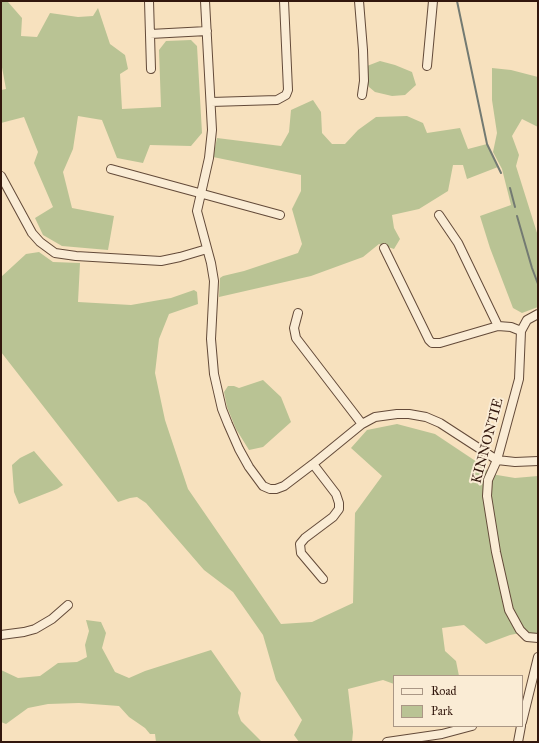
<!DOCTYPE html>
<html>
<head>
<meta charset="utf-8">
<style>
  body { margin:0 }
  #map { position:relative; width:539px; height:743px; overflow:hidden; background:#f7e1be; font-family:"IM FELL Great Primer",serif }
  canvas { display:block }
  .frame { position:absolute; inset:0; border:2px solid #32170d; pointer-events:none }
  .legend { position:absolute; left:393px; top:675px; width:130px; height:52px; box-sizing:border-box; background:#faecd5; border:1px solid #aa9785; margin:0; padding:5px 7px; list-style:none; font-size:12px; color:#32170d }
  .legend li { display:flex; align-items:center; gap:8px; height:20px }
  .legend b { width:20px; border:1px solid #aa9785 }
</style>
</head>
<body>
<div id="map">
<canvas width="539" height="743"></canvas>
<div class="frame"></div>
<ul class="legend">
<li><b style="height:5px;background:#faecd5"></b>Road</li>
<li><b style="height:11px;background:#b9c394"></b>Park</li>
</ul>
</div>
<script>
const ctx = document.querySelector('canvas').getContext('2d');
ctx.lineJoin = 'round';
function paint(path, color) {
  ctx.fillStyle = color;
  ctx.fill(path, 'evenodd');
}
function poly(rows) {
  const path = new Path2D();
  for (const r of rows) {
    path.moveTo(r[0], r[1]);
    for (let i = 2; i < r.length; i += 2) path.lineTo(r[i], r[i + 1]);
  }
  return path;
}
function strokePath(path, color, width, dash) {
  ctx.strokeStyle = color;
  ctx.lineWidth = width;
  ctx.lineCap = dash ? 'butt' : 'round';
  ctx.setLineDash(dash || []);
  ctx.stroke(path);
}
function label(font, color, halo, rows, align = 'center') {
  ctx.font = font + ' "IM FELL Great Primer",serif';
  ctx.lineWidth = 4;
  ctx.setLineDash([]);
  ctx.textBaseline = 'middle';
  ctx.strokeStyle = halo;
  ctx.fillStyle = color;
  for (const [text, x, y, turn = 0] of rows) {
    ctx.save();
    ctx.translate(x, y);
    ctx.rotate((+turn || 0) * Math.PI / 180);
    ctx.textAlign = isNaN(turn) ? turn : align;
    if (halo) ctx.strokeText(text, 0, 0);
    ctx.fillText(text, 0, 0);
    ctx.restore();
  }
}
paint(poly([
  [1,1,8,1,8,2,22,18,21,36,37,37,50,13,78,17,93,16,98,8,110,44,125,55,128,69,120,74,122,109,161,107,159,50,166,41,191,40,197,46,202,133,191,146,150,145,143,163,117,158,102,120,78,116,73,149,63,172,72,208,114,216,108,250,62,246,43,235,35,218,53,207,34,163,38,152,24,117,1,123,1,90,6,89,1,62],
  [380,61,395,65,412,72,416,85,405,95,392,96,375,92,369,87,366,80,367,66],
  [492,68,511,70,538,77,538,127,522,119,512,136,519,155,516,166,538,236,538,307,522,313,513,308,490,248,480,216,511,205,502,169,493,152,497,133,492,100],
  [313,100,321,112,322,133,332,144,345,144,358,130,376,117,407,116,423,123,427,133,460,128,468,149,487,144,498,167,467,179,463,165,453,165,448,191,419,209,392,215,394,228,400,239,394,249,379,244,363,257,311,276,219,297,220,278,223,276,244,271,298,253,302,244,292,209,301,191,301,175,213,157,217,138,281,146,289,132,291,110],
  [39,252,53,262,80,263,78,302,131,305,171,298,194,290,197,292,198,304,169,314,159,339,155,373,165,420,188,489,281,624,312,622,353,603,355,513,382,476,351,448,367,430,397,424,435,434,477,462,491,474,515,478,538,476,538,636,520,633,510,635,486,644,464,625,442,628,445,651,456,661,459,676,394,676,394,684,383,680,348,689,353,732,352,742,299,742,294,735,302,720,276,680,263,635,233,592,204,570,146,503,137,497,130,498,118,502,1,352,1,277,26,254],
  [263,380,281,397,291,422,263,447,249,450,236,429,227,407,224,392,228,386,234,386,239,388],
  [34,451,63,485,57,489,19,504,14,492,12,465,20,458],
  [86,620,101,622,106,633,102,648,115,672,129,678,145,671,211,650,241,693,238,713,241,721,262,742,156,742,155,734,150,734,145,728,129,717,119,706,79,703,48,704,28,708,6,724,1,722,1,670,18,678,40,676,58,663,77,662,87,657,85,645,89,631]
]), '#b9c394');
strokePath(poly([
  [457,1,487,144,501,173],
  [510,188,515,207],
  [517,216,532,268,538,284]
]), '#737a72', 2);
const minor = poly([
  [149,1,151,69],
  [205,1,212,130,209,158,197,211,211,263,214,281,211,339,214,374,222,409,228,424,239,449,249,467,263,486,270,489,276,489,284,486,313,464,362,424,375,417,397,414,409,414,426,417,440,423,497,460,515,462,538,461],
  [359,1,363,50,364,81,362,95],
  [150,34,207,31],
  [427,66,433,1],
  [211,102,277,100,286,95,288,90,284,1],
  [111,169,280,215],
  [1,176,32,233,40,242,55,253,76,256,161,261,180,257,207,249],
  [439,215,458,243,498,326],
  [384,248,429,340,432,343,440,343,498,326,511,327,521,331],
  [298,313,294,328,296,338,362,424],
  [538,314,527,320,521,331,519,379,497,460,488,480,487,496,496,552,509,610,520,630,527,637,538,638],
  [313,464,336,494,339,503,339,509,333,517,305,538,300,544,301,553,323,579],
  [1,635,24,632,35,629,52,619,68,605],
  [522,722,538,657],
  [387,742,442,734,472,726],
  [518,742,521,726]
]);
strokePath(minor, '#634a39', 10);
strokePath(minor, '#faecd5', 8);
label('14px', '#32170d', '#faecd5', [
  ["KINNONTIE",488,441,-75]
]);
</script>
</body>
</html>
